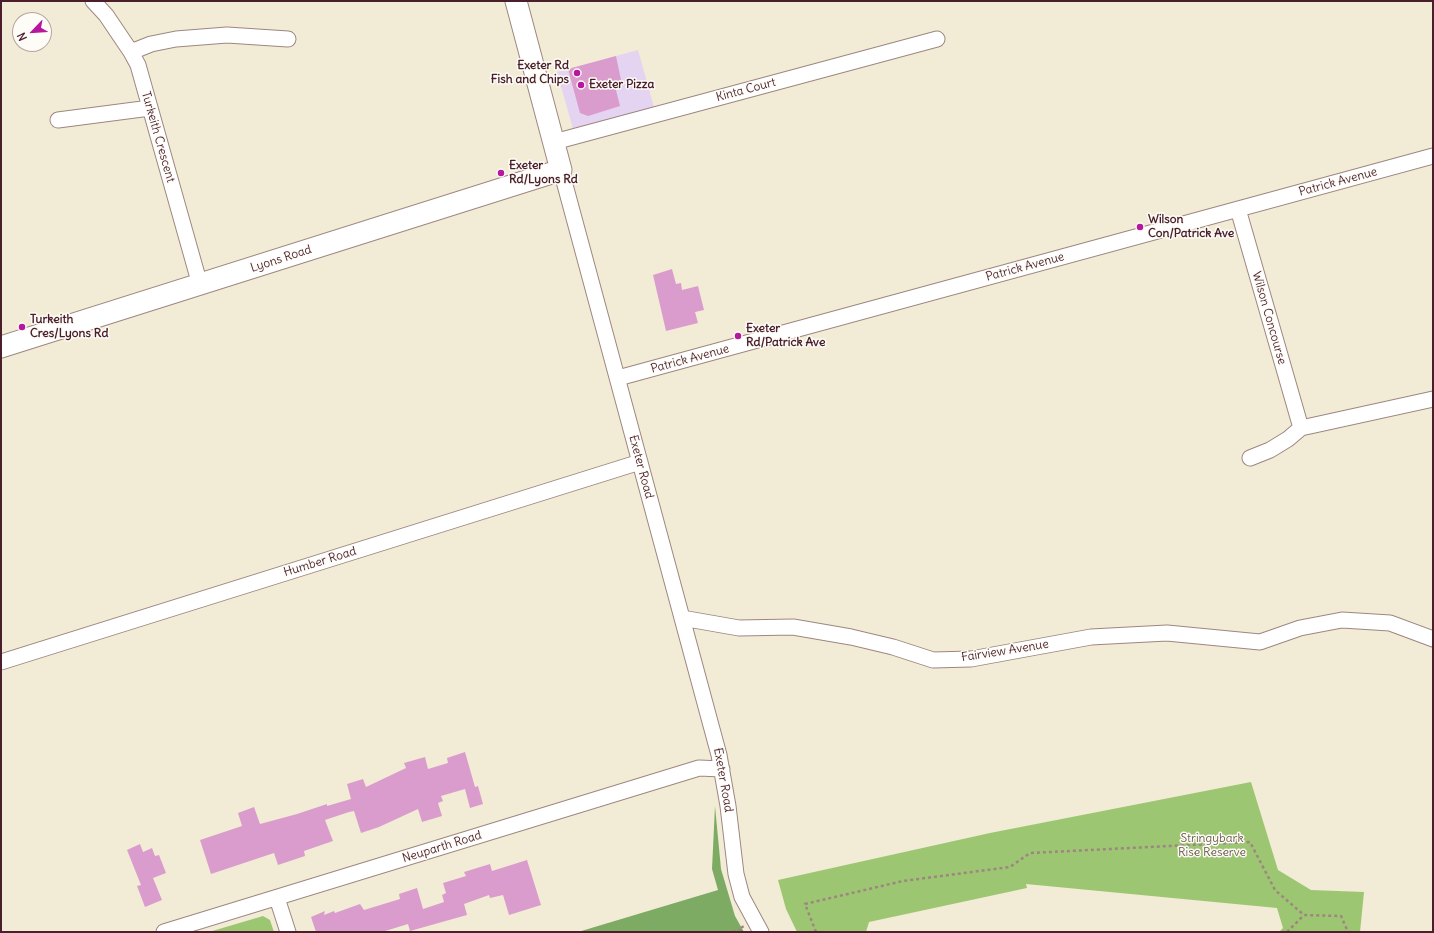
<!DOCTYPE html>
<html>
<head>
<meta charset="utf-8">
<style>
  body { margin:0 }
  #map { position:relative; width:1434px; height:933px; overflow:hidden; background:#f2ecd6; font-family:Delius,sans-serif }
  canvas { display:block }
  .frame { position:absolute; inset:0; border:2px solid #4a1f2b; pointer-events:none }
  .north { position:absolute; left:12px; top:12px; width:40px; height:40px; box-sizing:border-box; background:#fdfcf7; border:1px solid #b5a4a5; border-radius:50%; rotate:245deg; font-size:11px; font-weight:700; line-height:16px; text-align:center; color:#4a1f2b }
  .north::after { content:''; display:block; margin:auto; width:14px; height:18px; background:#b5179e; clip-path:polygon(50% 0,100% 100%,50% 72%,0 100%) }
</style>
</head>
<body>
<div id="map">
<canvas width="1434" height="933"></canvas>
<div class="frame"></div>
<div class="north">N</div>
</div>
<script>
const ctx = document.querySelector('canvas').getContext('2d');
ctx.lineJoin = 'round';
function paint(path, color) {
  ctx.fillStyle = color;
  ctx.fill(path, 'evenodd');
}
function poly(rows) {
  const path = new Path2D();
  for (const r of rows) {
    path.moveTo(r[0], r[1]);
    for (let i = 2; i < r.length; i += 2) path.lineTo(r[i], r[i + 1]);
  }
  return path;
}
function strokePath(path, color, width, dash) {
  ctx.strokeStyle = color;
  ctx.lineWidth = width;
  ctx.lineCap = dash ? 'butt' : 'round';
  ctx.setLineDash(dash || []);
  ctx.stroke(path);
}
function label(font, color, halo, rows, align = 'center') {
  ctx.font = font + ' Delius,sans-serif';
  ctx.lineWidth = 3;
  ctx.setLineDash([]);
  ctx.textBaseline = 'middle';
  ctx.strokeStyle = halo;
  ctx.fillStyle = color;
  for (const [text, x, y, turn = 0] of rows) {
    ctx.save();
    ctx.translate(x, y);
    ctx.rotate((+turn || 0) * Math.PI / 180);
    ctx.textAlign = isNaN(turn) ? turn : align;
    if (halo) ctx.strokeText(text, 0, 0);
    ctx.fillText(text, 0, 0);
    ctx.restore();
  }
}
paint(poly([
  [638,50,654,107,573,129,557,72]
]), '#e4d3f1');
paint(poly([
  [1251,782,1278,870,1311,890,1364,892,1360,932,1279,932,1283,928,1277,908,1026,884,1027,888,869,922,866,932,797,932,786,909,778,880,990,833],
  [263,916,270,920,274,932,209,932]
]), '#9dc672');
paint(poly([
  [715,806,721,869,735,916,744,932,578,932,718,890,712,869]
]), '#7eab64');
paint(poly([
  [616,56,621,80,614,82,620,106,588,116,580,113,568,69],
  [672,269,676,284,681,283,682,290,698,286,704,310,695,312,698,323,666,331,653,275],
  [465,752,475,787,478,786,483,804,470,808,465,789,441,796,443,801,438,803,442,816,422,822,418,809,379,827,361,833,354,811,349,812,325,820,333,841,304,851,305,856,278,865,274,853,211,874,200,840,242,826,238,813,254,807,260,824,297,814,327,804,327,806,351,799,347,784,363,779,366,787,406,768,404,763,425,757,428,769,448,763,447,758],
  [140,844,143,852,152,848,155,856,159,855,166,873,153,878,162,900,145,907,137,886,141,885,127,850],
  [527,860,541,905,509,915,503,895,490,898,489,895,464,904,467,915,410,931,408,924,382,932,316,932,311,917,325,911,324,915,334,911,335,913,360,904,364,910,400,899,399,894,417,888,423,909,444,902,442,895,446,893,443,883,466,876,464,872,490,864,492,871]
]), '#da9ccc');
const minor = poly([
  [93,1,106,15,131,52,138,65,200,285],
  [131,52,151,44,176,39,227,35,288,39],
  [58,120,150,108],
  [554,142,937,39],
  [561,170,719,755,728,806,736,874,742,897,761,932],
  [1238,209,1301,428],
  [618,378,1433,156],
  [1250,458,1270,450,1288,439,1301,428,1433,399],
  [682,618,739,628,793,627,851,637,893,647,933,660,971,659,1091,637,1167,633,1260,642,1300,628,1342,620,1390,623,1433,639],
  [1,662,640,462],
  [277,898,288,932],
  [164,932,699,768,722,769]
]);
const secondary = poly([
  [1,347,561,170,516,1]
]);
strokePath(minor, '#9e8680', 17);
strokePath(secondary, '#9e8680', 23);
strokePath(poly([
  [733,932,739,929],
  [741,932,739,929,744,926],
  [816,932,805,904,903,881,1010,867,1030,853,1250,842,1275,890,1304,915,1341,916,1348,932],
  [1287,932,1304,915]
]), '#9e8680', 2.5, [3, 3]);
strokePath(minor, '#fff', 15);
strokePath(secondary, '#fff', 21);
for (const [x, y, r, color] of [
  [577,73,4,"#b5179e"],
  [581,85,4,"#b5179e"],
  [501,173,4,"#b5179e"],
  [1140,227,4,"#b5179e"],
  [22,327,4,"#b5179e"],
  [738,336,4,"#b5179e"]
]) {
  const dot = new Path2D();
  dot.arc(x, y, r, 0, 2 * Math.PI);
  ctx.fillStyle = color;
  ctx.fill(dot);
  strokePath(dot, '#fdfcf7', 1.5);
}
label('bold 12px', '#4a1f2b', '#fdfcf7', [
  ["Exeter Rd",569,66,"right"],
  ["Fish and Chips",569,80,"right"],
  ["Exeter Pizza",589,85],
  ["Exeter",509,166],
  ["Rd/Lyons Rd",509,180],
  ["Wilson",1148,220],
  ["Con/Patrick Ave",1148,234],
  ["Turkeith",30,320],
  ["Cres/Lyons Rd",30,334],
  ["Exeter",746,329],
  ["Rd/Patrick Ave",746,343]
], 'left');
label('12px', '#4a1f2b', '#fdfcf7', [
  ["Kinta Court",746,90,-15],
  ["Turkeith Crescent",158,137,74],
  ["Patrick Avenue",1338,182,-15],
  ["Lyons Road",281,259,-18],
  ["Patrick Avenue",1025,267,-15],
  ["Wilson Concourse",1269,318,74],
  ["Patrick Avenue",690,359,-15],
  ["Exeter Road",641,467,75],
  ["Humber Road",320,562,-17],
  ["Fairview Avenue",1005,651,-9],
  ["Exeter Road",723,780,80],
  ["Neuparth Road",442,847,-17]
]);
label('12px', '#675944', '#fdfcf7', [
  ["Stringybark",1212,839],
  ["Rise Reserve",1212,853]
]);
</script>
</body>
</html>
